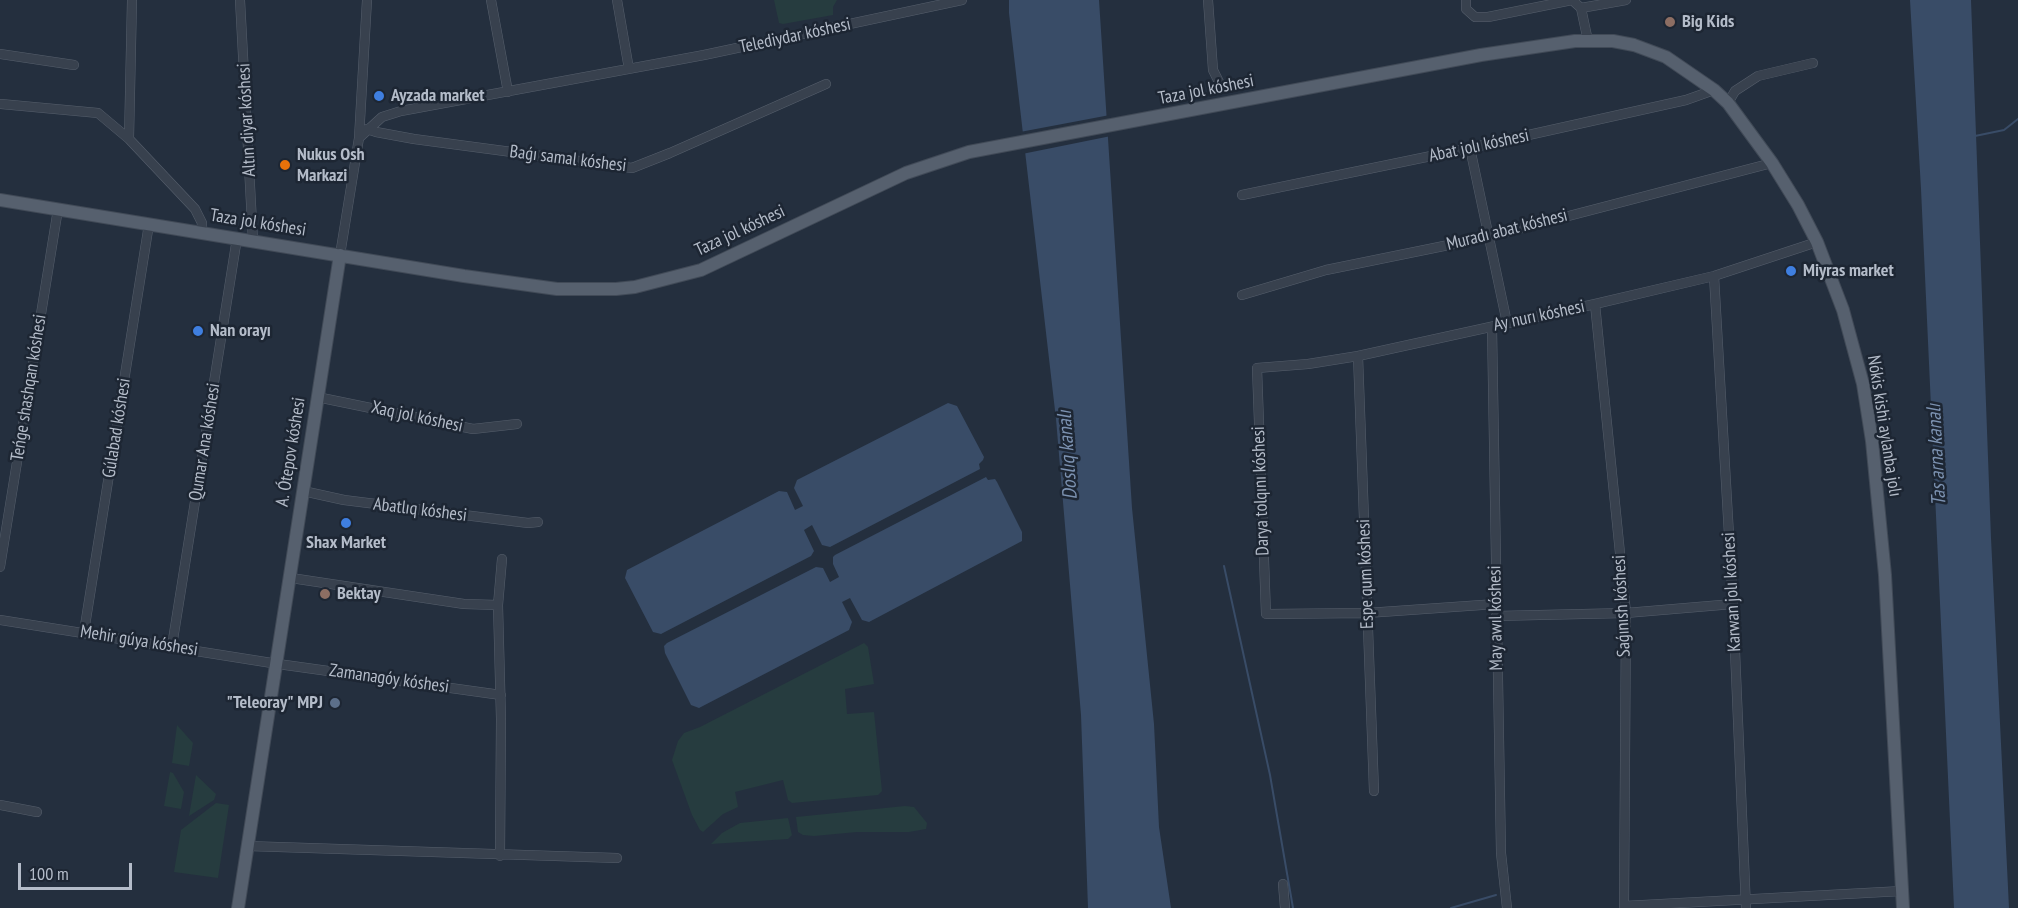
<!DOCTYPE html>
<html>
<head>
<meta charset="utf-8">
<style>
  body { margin:0 }
  #map { position:relative; width:2018px; height:908px; overflow:hidden; background:#242f3e; font-family:"PT Sans Narrow",sans-serif }
  canvas { display:block }
  .scale { position:absolute; left:18px; top:863px; width:114px; height:27px; box-sizing:border-box; border:3px solid #b4bcc9; border-top:0; padding-left:8px; font-size:18px; line-height:21px; white-space:nowrap; color:#b4bcc9; -webkit-text-stroke:4px #1d2633; paint-order:stroke }
</style>
</head>
<body>
<div id="map">
<canvas width="2018" height="908"></canvas>
<div class="scale">100 m</div>
</div>
<script>
const ctx = document.querySelector('canvas').getContext('2d');
ctx.lineJoin = 'round';
function paint(path, color) {
  ctx.fillStyle = color;
  ctx.fill(path, 'evenodd');
}
function poly(rows) {
  const path = new Path2D();
  for (const r of rows) {
    path.moveTo(r[0], r[1]);
    for (let i = 2; i < r.length; i += 2) path.lineTo(r[i], r[i + 1]);
  }
  return path;
}
function strokePath(path, color, width, dash) {
  ctx.strokeStyle = color;
  ctx.lineWidth = width;
  ctx.lineCap = dash ? 'butt' : 'round';
  ctx.setLineDash(dash || []);
  ctx.stroke(path);
}
function label(font, color, halo, rows, align = 'center') {
  ctx.font = font + ' "PT Sans Narrow",sans-serif';
  ctx.lineWidth = 5;
  ctx.setLineDash([]);
  ctx.textBaseline = 'middle';
  ctx.strokeStyle = halo;
  ctx.fillStyle = color;
  for (const [text, x, y, turn = 0] of rows) {
    ctx.save();
    ctx.translate(x, y);
    ctx.rotate((+turn || 0) * Math.PI / 180);
    ctx.textAlign = isNaN(turn) ? turn : align;
    if (halo) ctx.strokeText(text, 0, 0);
    ctx.fillText(text, 0, 0);
    ctx.restore();
  }
}
paint(poly([
  [774,0,837,0,833,7,833,15,783,24,779,23],
  [864,643,868,647,874,684,845,689,847,714,874,712,882,791,878,795,792,803,788,800,783,780,735,792,738,807,723,814,703,832,700,830,692,815,672,760,678,741,684,733,700,727],
  [177,725,193,743,189,766,172,763],
  [170,772,173,773,184,792,181,809,164,806],
  [196,775,216,794,214,800,189,816],
  [216,803,229,805,218,878,174,872,181,830],
  [905,806,914,807,927,823,926,829,909,832,857,832,814,836,803,835,798,832,796,817],
  [788,818,792,835,788,839,711,844,722,833,740,823]
]), '#263c3f');
paint(poly([
  [1009,0,1099,0,1132,508,1154,724,1159,827,1171,908,1088,908,1081,715,1056,419,1009,13],
  [1910,0,1971,0,1991,538,2009,908,1954,908,1921,189],
  [948,403,957,406,984,457,983,460,979,464,980,469,830,547,822,545,812,525,804,530,814,551,811,556,661,634,653,632,625,578,627,570,779,491,787,492,795,510,803,506,794,488,797,480],
  [986,477,988,480,995,479,997,482,1022,532,1022,541,869,622,862,620,850,598,842,602,852,622,849,630,699,708,691,705,665,653,664,646,667,643,816,567,823,568,830,582,839,577,833,564,833,557,835,555]
]), '#394c67');
paint(poly([
  [1110,115,1111,136,1022,154,1020,132]
]), '#242f3e');
strokePath(poly([
  [1975,136,2004,130,2018,119],
  [1224,566,1270,775,1293,908],
  [1451,908,1496,895]
]), '#394c67', 2);
const minor = poly([
  [240,0,253,241],
  [491,0,508,92],
  [617,0,629,69],
  [1208,0,1213,70,1219,82],
  [1466,0,1466,9,1475,17,1488,17,1572,0,1581,8,1588,41],
  [1581,8,1626,0],
  [0,54,74,65],
  [1728,103,1735,91,1758,76,1813,63],
  [1,104,98,113,129,139,195,209,202,223,201,232],
  [367,129,376,132,414,139,632,168,670,153,826,84],
  [359,138,382,117,401,111,704,55,962,0],
  [129,139,132,0],
  [1470,148,1507,323],
  [1242,195,1470,148,1686,100,1714,90],
  [340,255,359,138,367,0],
  [1714,276,1733,604,1746,908],
  [1242,295,1326,270,1488,237,1772,163],
  [1595,304,1626,613,1624,908],
  [1492,327,1501,853,1507,908],
  [1358,356,1374,791],
  [317,397,473,429,517,424],
  [303,491,344,500,528,523,538,522],
  [0,567,58,209],
  [291,578,464,604,498,605],
  [1496,604,1367,613,1266,614,1257,368,1308,364,1358,356,1595,304,1714,276,1817,242],
  [1496,616,1626,613,1733,604],
  [0,620,278,664,501,695],
  [84,632,149,224],
  [172,646,237,238],
  [0,805,37,812],
  [247,846,617,858],
  [500,856,501,719,498,605,502,559],
  [1283,884,1285,908],
  [1624,906,1902,891]
]);
const major = poly([
  [0,200,464,276,557,289,616,289,635,287,701,270,906,173,969,152,1481,55,1575,41,1613,41,1634,45,1666,57,1714,90,1728,103,1772,163,1798,205,1817,242,1843,310,1863,384,1872,441,1885,575,1903,908],
  [238,908,340,255]
]);
strokePath(minor, '#565f6c', 10);
strokePath(major, '#414a57', 14);
strokePath(minor, '#38414e', 9);
strokePath(major, '#56606e', 12);
for (const [x, y, r, color] of [
  [1670,22,6,"#8d6e63"],
  [379,96,6,"#3f7fe0"],
  [285,165,6,"#e8710a"],
  [1791,271,6,"#3f7fe0"],
  [198,331,6,"#3f7fe0"],
  [346,523,6,"#3f7fe0"],
  [325,594,6,"#8d6e63"],
  [335,703,6,"#5c6f8a"]
]) {
  const dot = new Path2D();
  dot.arc(x, y, r, 0, 2 * Math.PI);
  ctx.fillStyle = color;
  ctx.fill(dot);
  strokePath(dot, '#1d2633', 2);
}
label('bold 18px', '#b4bcc9', '#1d2633', [
  ["Big Kids",1682,22],
  ["Ayzada market",391,96],
  ["Nukus Osh",297,155],
  ["Markazi",297,176],
  ["Miyras market",1803,271],
  ["Nan orayı",210,331],
  ["Shax Market",346,543,"center"],
  ["Bektay",337,594],
  ["\"Teleoray\" MPJ",323,703,"right"]
], 'left');
label('18px', '#b4bcc9', '#1d2633', [
  ["Telediydar kóshesi",795,36,-12],
  ["Taza jol kóshesi",1206,90,-11],
  ["Altın diyar kóshesi",247,120,-93],
  ["Abat jolı kóshesi",1479,146,-12],
  ["Baǵı samal kóshesi",568,159,7],
  ["Taza jol kóshesi",258,223,9],
  ["Muradı abat kóshesi",1507,230,-14],
  ["Taza jol kóshesi",740,231,-25],
  ["Ay nurı kóshesi",1539,316,-12],
  ["Teńge shashqan kóshesi",29,388,-81],
  ["Xaq jol kóshesi",417,417,12],
  ["Nókis kishi aylanba jolı",1884,426,81],
  ["Gúlabad kóshesi",117,428,-81],
  ["Qumar Ana kóshesi",205,442,-81],
  ["A. Ótepov kóshesi",291,452,-81],
  ["Darya tolqını kóshesi",1261,491,-92],
  ["Abatlıq kóshesi",420,510,7],
  ["Espe qum kóshesi",1366,574,-92],
  ["Karwan jolı kóshesi",1732,592,-93],
  ["Saǵınısh kóshesi",1622,606,-93],
  ["May awıl kóshesi",1496,618,-91],
  ["Mehir gúyа kóshesi",139,641,9],
  ["Zamanagóy kóshesi",389,679,8]
]);
label('italic 20px', '#7c92b1', '#1d2633', [
  ["Doslıq kanalı",1068,455,-94],
  ["Tas arna kanalı",1937,455,-93]
]);
</script>
</body>
</html>
